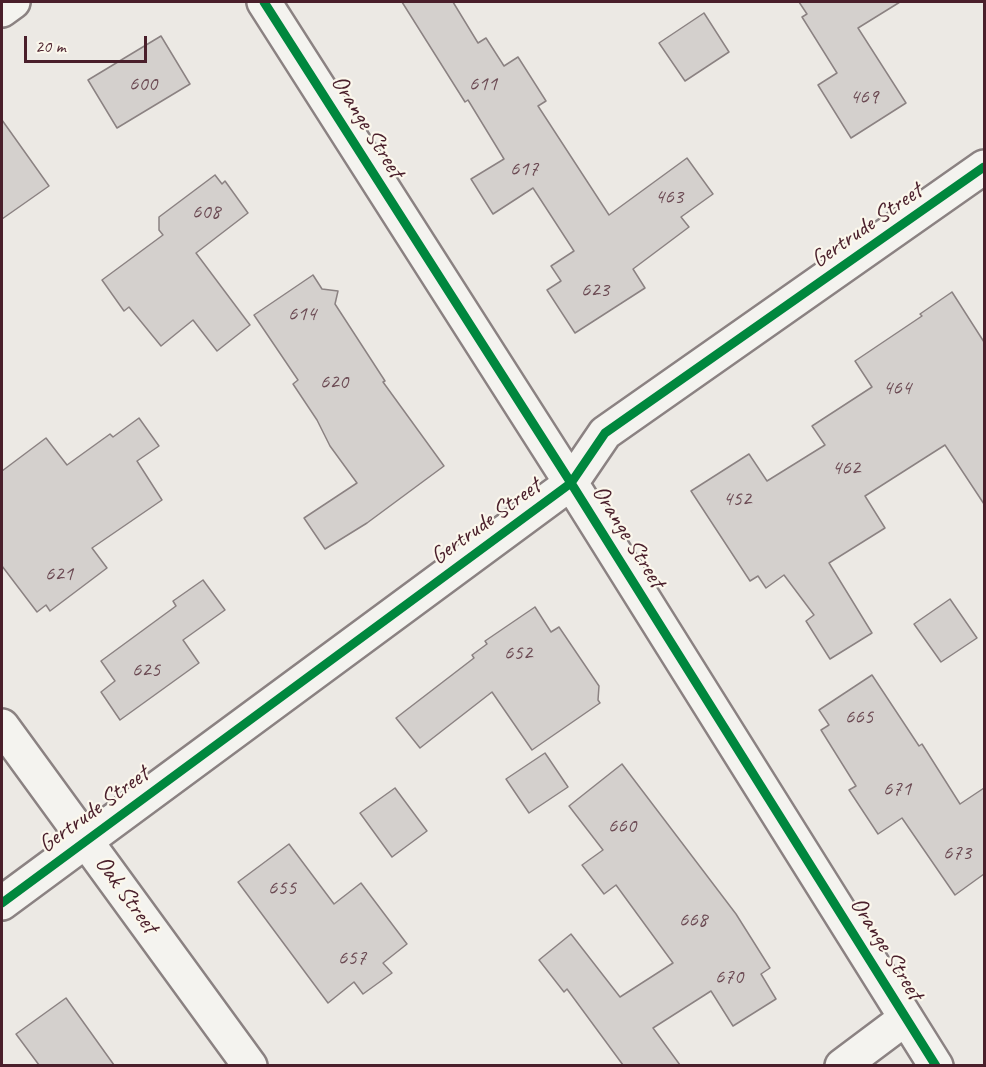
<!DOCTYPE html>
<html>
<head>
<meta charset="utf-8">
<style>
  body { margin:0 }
  #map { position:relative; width:986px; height:1067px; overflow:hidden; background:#ece9e4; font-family:Caveat,sans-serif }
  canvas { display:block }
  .frame { position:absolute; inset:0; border:3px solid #4a1f2b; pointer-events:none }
  .scale { position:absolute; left:24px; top:36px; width:123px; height:27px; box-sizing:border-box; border:3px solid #4a1f2b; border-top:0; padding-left:8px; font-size:18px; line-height:21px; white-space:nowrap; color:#4a1f2b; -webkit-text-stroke:4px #fbf7ec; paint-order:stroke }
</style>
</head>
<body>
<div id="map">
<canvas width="986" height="1067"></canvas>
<div class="frame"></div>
<div class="scale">20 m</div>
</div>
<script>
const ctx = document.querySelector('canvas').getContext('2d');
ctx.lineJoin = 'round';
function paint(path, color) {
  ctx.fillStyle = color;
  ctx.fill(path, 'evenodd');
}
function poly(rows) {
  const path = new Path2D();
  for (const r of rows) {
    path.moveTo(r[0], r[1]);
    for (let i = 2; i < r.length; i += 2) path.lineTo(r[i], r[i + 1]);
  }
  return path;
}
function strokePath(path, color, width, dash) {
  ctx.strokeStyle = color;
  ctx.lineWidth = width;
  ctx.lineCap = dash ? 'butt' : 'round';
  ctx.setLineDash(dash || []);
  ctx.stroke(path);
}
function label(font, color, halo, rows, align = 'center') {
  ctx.font = font + ' Caveat,sans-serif';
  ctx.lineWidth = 4.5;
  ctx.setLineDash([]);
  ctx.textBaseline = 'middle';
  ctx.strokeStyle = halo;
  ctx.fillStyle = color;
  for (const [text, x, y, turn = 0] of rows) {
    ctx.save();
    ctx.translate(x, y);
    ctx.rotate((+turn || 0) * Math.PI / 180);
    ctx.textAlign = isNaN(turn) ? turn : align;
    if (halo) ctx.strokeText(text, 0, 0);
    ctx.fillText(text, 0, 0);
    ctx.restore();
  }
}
const building = poly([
  [402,2,453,2,478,43,486,38,504,66,518,57,546,101,538,106,609,215,687,158,713,194,681,217,689,227,633,269,645,288,575,333,547,290,561,281,551,266,574,251,533,188,493,214,471,179,504,159,468,100,465,102,402,2],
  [799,2,900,2,858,28,906,103,851,138,818,85,837,73,802,17,807,14,799,2],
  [704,13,729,52,685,81,659,43,704,13],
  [161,36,190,84,117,128,88,80,161,36],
  [2,120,49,186,2,219,2,120],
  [215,175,222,184,225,181,248,213,196,253,250,325,217,351,193,320,161,346,129,307,124,311,102,280,163,235,159,230,159,217,215,175],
  [313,275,322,289,338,291,335,304,385,381,383,382,444,466,367,523,325,549,304,518,357,483,330,446,317,420,293,384,298,380,254,315,313,275],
  [952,292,984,342,984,504,945,445,865,496,885,528,829,563,872,633,830,659,806,621,814,615,784,575,766,588,758,576,750,581,691,491,749,454,767,481,825,445,812,426,872,387,855,361,922,316,920,314,952,292],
  [139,418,159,446,137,461,162,500,92,548,107,568,50,611,46,605,37,612,2,566,2,471,46,438,67,465,110,434,113,437,139,418],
  [203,580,225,610,183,640,199,663,120,720,101,692,115,681,101,661,176,606,173,601,203,580],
  [950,599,977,638,941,662,914,624,950,599],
  [535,607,551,632,559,627,599,686,598,700,600,703,532,750,492,692,420,748,396,718,474,658,472,655,487,644,485,641,535,607],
  [872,675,919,746,922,744,960,804,984,788,984,874,955,895,902,818,878,834,849,790,856,786,821,730,829,725,819,710,872,675],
  [545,753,568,787,529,813,506,779,545,753],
  [622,764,736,914,770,968,761,974,776,999,733,1026,711,991,653,1028,680,1065,623,1065,567,989,564,992,539,960,571,934,620,997,673,963,616,885,604,894,582,865,603,850,569,806,622,764],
  [395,788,427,831,392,857,360,813,395,788],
  [289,844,334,904,361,883,407,944,383,963,392,973,363,994,354,982,328,1003,238,882,289,844],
  [66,998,114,1065,39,1065,16,1034,66,998]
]);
paint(building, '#d4d0cd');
strokePath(building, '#8b8282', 1.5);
const minor = poly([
  [264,2,571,483,936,1066],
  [2,10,13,2],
  [2,726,250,1066],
  [2,903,571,483,605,433,984,167],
  [842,1066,906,1018]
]);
strokePath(minor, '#8b8282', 38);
strokePath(minor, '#f4f3ef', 33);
strokePath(poly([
  [264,2,571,483,936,1066],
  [2,903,571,483,605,433,984,167]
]), '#00873e', 9);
label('21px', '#6c4b54', null, [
  ["600",143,84],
  ["611",483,84],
  ["469",864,97],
  ["617",524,169],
  ["463",669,197],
  ["608",206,212],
  ["623",595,290],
  ["614",302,314],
  ["620",334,382],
  ["464",897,388],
  ["462",846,468],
  ["452",737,499],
  ["621",59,574],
  ["652",518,653],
  ["625",146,670],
  ["665",859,717],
  ["671",897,789],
  ["660",622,826],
  ["673",957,853],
  ["655",282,888],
  ["668",693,920],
  ["657",352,958],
  ["670",729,977]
]);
label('24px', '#4a1f2b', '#fbf7ec', [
  ["Orange Street",367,127,58],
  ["Gertrude Street",867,226,-35],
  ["Gertrude Street",486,522,-36],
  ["Orange Street",628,537,58],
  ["Gertrude Street",94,810,-36],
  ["Oak Street",126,895,54],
  ["Orange Street",886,949,58]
]);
</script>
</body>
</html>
